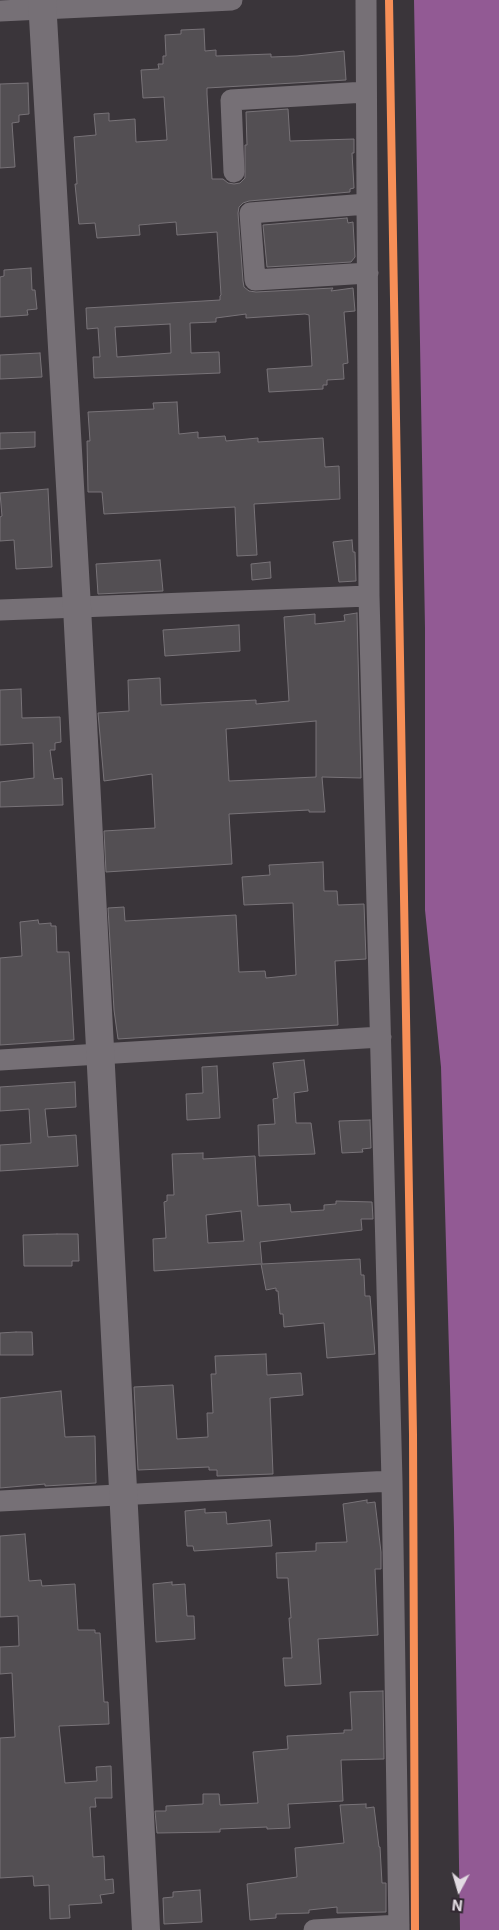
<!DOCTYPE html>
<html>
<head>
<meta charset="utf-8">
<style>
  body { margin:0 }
  #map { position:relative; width:499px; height:1930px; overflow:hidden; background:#3a353a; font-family:Inter,sans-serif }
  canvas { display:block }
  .north { position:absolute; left:434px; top:1865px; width:50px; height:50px; -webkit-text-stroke:4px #322832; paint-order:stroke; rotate:186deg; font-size:14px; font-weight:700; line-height:20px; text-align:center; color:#e2dbe2 }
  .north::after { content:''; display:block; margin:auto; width:18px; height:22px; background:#e2dbe2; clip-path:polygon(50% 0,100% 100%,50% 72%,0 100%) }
</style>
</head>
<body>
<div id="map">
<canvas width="499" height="1930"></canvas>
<div class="north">N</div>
</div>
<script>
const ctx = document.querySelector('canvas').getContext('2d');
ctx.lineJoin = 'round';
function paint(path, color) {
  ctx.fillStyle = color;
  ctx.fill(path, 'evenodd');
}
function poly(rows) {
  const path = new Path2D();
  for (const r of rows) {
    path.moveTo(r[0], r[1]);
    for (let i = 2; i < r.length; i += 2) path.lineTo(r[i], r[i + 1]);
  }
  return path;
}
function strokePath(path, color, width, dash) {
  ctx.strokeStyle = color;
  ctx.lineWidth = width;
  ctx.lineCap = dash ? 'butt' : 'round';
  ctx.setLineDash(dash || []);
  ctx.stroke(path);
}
paint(poly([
  [414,0,499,0,499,1930,460,1930,454,1529,441,1067,425,910,425,628]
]), '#925a94');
const building = poly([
  [204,29,205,51,216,50,216,56,271,54,271,57,297,56,344,51,346,80,207,88,207,94,212,179,223,179,228,183,234,184,240,183,245,178,245,145,247,145,246,112,288,109,290,141,354,139,354,153,352,153,354,188,350,189,350,192,249,201,243,203,239,207,238,213,243,281,244,287,249,291,256,292,333,288,331,291,353,288,355,311,344,312,348,363,343,364,344,379,327,380,327,385,323,385,323,389,269,392,267,369,312,366,309,315,305,314,246,318,246,314,216,318,216,322,190,323,191,353,219,352,220,373,94,378,93,357,100,357,98,328,87,329,86,308,220,300,220,296,221,295,217,232,177,235,176,222,139,225,140,235,97,238,95,223,79,224,75,184,77,184,74,137,96,135,94,114,109,113,109,121,135,119,136,142,167,140,164,97,143,98,141,70,159,69,158,64,163,64,163,56,166,56,165,35,181,34,181,30,204,29],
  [170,324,171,353,117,357,115,327,170,324],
  [28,83,29,114,19,115,19,122,12,123,15,167,0,168,0,84,28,83],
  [347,218,348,223,353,222,355,257,351,262,267,267,263,225,347,218],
  [31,268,32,290,35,290,37,309,27,310,28,315,0,317,0,277,4,276,4,270,31,268],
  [40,353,42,377,0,379,0,355,40,353],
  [177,402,179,434,198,432,198,438,225,436,226,441,258,438,258,442,323,438,325,467,339,466,340,499,254,504,257,555,237,556,235,507,104,514,102,492,88,492,87,441,90,441,88,412,154,409,153,403,177,402],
  [35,432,35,447,0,449,0,433,35,432],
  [48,489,52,567,16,569,14,540,0,541,0,517,2,516,0,493,48,489],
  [352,540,353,552,355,552,356,581,339,582,333,542,352,540],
  [160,560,163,591,98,594,96,564,160,560],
  [270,562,271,578,252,580,251,564,270,562],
  [357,613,361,778,322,777,325,812,309,812,309,810,229,814,232,864,106,872,104,831,155,828,152,774,104,781,98,713,129,711,128,680,160,678,161,705,256,700,256,704,289,701,284,617,315,614,315,624,345,621,344,615,357,613],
  [316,721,316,777,229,781,226,729,316,721],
  [239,625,240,651,165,656,163,630,239,625],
  [21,689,22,718,60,717,61,742,55,743,55,750,50,750,54,779,62,778,63,805,0,807,0,782,34,778,33,743,0,745,0,690,21,689],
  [323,862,324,891,337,891,338,905,364,904,366,959,335,961,338,1025,118,1039,114,1010,108,908,124,907,125,921,236,915,239,972,265,971,266,978,296,975,293,903,244,905,242,877,270,875,269,865,323,862],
  [38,920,39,924,51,923,51,926,56,926,57,952,69,952,74,1040,0,1045,0,958,22,956,20,922,38,920],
  [304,1060,308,1091,294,1093,296,1123,311,1123,315,1154,259,1156,258,1125,275,1124,273,1099,278,1098,273,1063,304,1060],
  [217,1066,220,1118,187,1120,186,1094,203,1093,202,1067,217,1066],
  [75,1082,76,1107,45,1109,48,1137,76,1135,78,1166,0,1171,0,1145,31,1143,29,1109,0,1111,0,1087,75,1082],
  [370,1120,371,1148,362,1149,363,1152,342,1153,339,1121,370,1120],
  [203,1153,203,1159,255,1156,258,1206,290,1204,291,1212,324,1210,324,1205,336,1204,336,1201,372,1202,373,1219,361,1219,362,1230,260,1242,262,1264,360,1259,361,1275,364,1275,365,1296,370,1296,375,1354,327,1358,324,1323,284,1327,283,1314,280,1314,278,1291,276,1291,276,1288,266,1290,261,1264,154,1271,153,1239,166,1238,164,1202,167,1201,167,1195,174,1195,172,1154,203,1153],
  [241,1211,244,1241,208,1243,206,1215,241,1211],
  [57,1234,78,1234,79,1261,72,1261,72,1266,24,1266,23,1235,57,1234],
  [16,1332,32,1332,33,1355,0,1355,0,1333,16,1332],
  [266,1354,267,1375,301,1373,303,1395,270,1398,273,1474,217,1476,217,1470,209,1470,209,1467,138,1470,134,1387,173,1385,177,1439,208,1437,207,1413,213,1413,211,1374,216,1374,215,1356,266,1354],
  [61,1391,65,1437,95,1436,96,1483,45,1486,45,1484,0,1488,0,1398,61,1391],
  [367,1500,367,1503,375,1502,381,1552,381,1569,375,1569,378,1635,318,1639,321,1684,285,1686,283,1658,292,1658,289,1618,291,1618,288,1578,277,1578,276,1553,316,1551,316,1543,347,1542,343,1504,367,1500],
  [205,1509,205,1513,226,1512,227,1524,270,1520,272,1546,194,1551,193,1546,187,1546,185,1511,205,1509],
  [25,1534,29,1581,41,1580,42,1586,75,1584,78,1630,95,1630,95,1633,100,1633,104,1702,108,1702,109,1724,59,1726,65,1783,97,1781,96,1767,111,1766,112,1798,95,1798,96,1807,90,1807,93,1857,104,1856,105,1880,113,1879,114,1893,100,1895,102,1903,69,1905,70,1918,50,1919,49,1885,34,1886,33,1876,0,1878,0,1738,15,1737,12,1673,0,1674,0,1647,19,1646,18,1616,0,1617,0,1536,25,1534],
  [172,1582,172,1585,185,1584,187,1616,194,1616,195,1639,156,1642,153,1584,172,1582],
  [383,1691,384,1759,341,1760,343,1801,288,1804,290,1828,267,1829,267,1827,220,1829,220,1832,157,1833,155,1811,166,1811,166,1806,203,1804,203,1794,219,1794,220,1805,258,1803,253,1752,288,1749,287,1736,344,1733,344,1730,352,1730,350,1692,383,1691],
  [366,1804,366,1808,374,1807,379,1847,380,1847,382,1883,386,1883,386,1912,337,1913,337,1907,309,1910,309,1913,276,1914,276,1918,250,1920,247,1884,297,1877,295,1848,344,1843,340,1805,366,1804],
  [200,1890,202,1922,164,1924,163,1898,173,1897,173,1892,200,1890]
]);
paint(building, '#534f53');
strokePath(building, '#787378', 1);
strokePath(poly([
  [366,0,369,596,392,1481,399,1930],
  [0,11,232,0],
  [234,172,231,100,366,92],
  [367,204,250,213,255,280,368,273],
  [0,610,369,596],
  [0,1060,381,1037],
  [0,1501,392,1481],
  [314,1930,399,1925]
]), '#767076', 21);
strokePath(poly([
  [42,0,77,607,146,1930]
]), '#767076', 28);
strokePath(poly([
  [389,0,413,1434,415,1930]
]), '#f78f57', 8);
</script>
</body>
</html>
